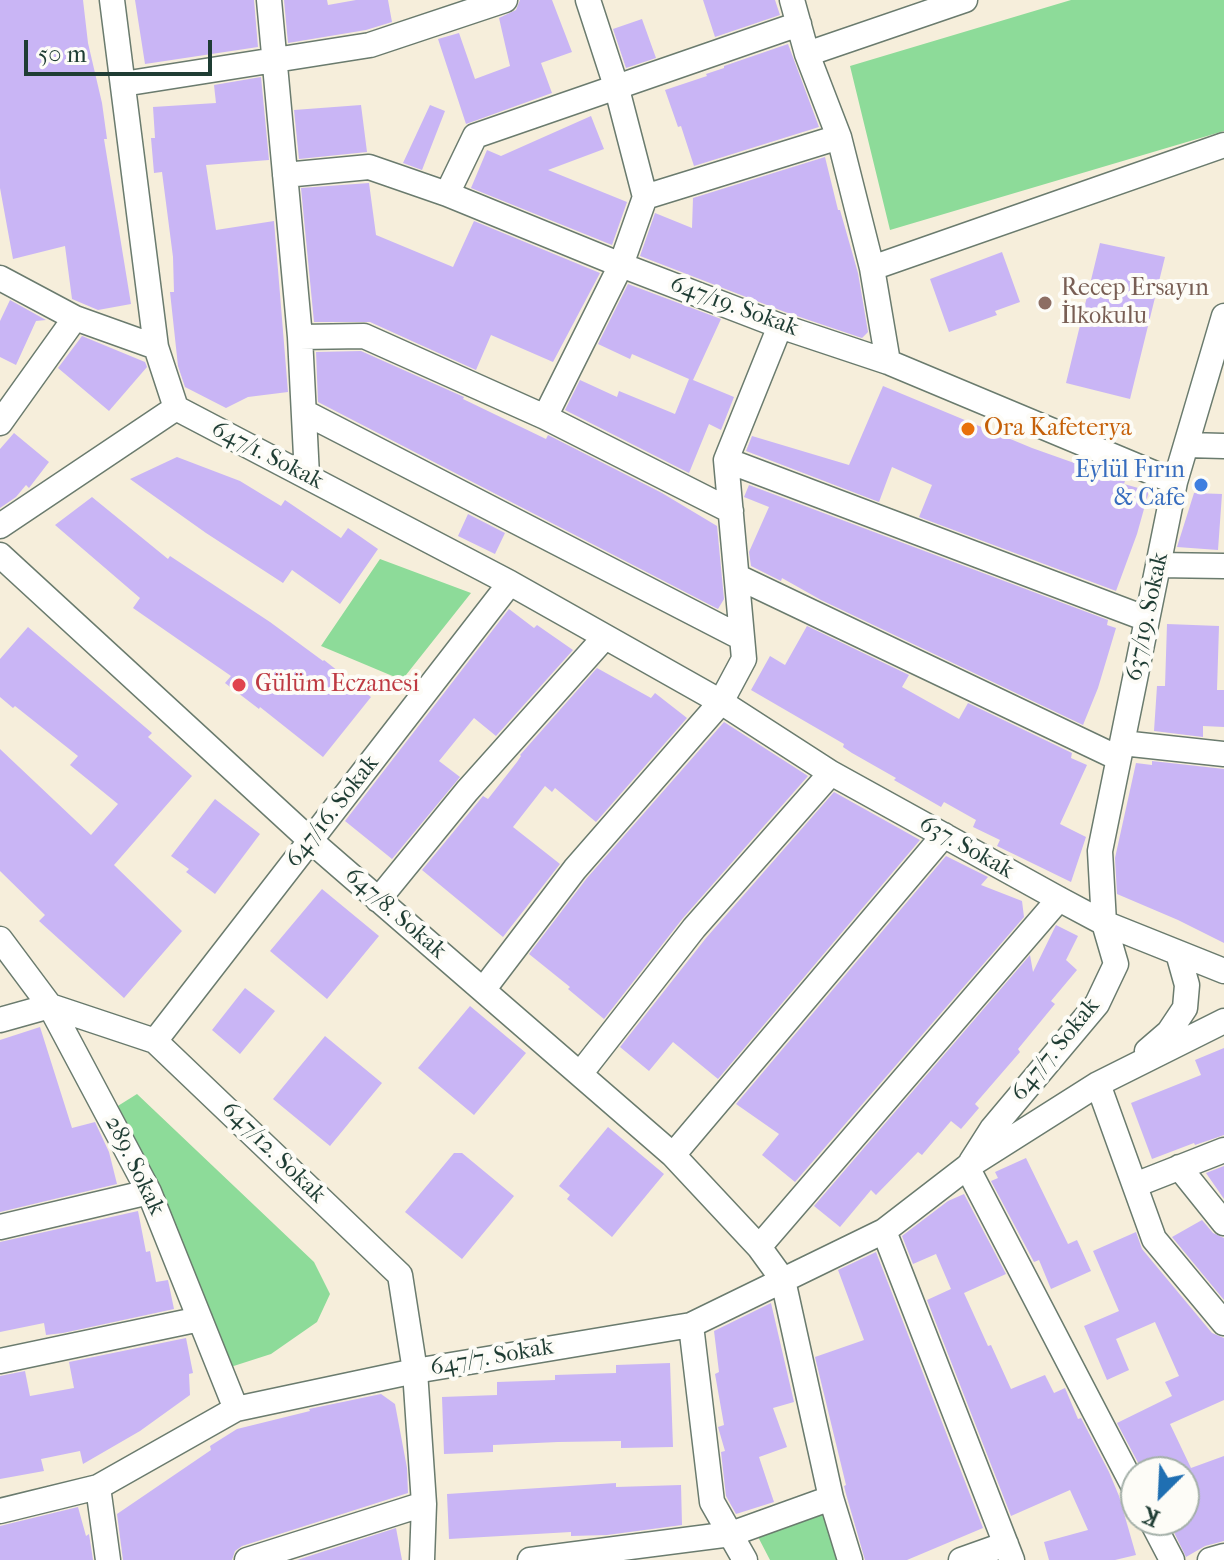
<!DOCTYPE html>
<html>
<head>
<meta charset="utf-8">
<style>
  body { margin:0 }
  #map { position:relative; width:1224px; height:1560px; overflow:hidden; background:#f6eedb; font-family:"IM FELL French Canon",serif }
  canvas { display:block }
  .north { position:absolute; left:1120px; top:1456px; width:80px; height:80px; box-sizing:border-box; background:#fdfcf7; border:2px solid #a4b0a9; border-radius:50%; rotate:204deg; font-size:22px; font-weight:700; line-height:32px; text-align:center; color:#1f3d34 }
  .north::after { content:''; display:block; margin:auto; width:28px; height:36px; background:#1f6fb2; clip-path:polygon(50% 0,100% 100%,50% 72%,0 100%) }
  .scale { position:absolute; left:24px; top:40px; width:188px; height:36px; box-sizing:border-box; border:4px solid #1f3d34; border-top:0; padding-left:10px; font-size:24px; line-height:28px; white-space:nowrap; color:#1f3d34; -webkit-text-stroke:6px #fdfcf7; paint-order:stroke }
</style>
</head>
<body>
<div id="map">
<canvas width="1224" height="1560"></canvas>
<div class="north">K</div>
<div class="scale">50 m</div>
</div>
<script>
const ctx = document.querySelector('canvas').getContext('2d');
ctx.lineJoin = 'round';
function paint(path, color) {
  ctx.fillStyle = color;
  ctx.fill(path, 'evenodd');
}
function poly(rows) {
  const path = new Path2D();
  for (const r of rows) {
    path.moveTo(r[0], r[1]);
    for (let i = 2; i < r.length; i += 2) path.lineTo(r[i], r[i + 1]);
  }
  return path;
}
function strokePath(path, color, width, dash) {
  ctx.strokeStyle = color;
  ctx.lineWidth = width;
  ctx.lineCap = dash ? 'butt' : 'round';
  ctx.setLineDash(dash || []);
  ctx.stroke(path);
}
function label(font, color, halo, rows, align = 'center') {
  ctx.font = font + ' "IM FELL French Canon",serif';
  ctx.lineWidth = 8;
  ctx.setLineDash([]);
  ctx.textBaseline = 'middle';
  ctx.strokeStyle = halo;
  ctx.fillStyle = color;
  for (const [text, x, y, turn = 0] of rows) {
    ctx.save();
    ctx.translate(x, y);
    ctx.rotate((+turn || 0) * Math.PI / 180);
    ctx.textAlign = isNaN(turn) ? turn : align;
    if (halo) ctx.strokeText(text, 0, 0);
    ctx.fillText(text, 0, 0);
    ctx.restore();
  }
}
paint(poly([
  [1071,0,1224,0,1224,131,890,230,850,66],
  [380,559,471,593,402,680,321,646],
  [137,1094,314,1262,330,1294,317,1322,271,1354,215,1372,105,1114],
  [825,1511,839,1560,770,1560,756,1533]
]), '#8ddb99');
paint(poly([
  [0,0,83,0,88,43,102,103,107,139,104,139,131,304,98,310,72,299,65,246,13,259,0,188],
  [135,0,254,0,258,47,145,64],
  [284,0,327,0,328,5,356,0,388,0,392,22,366,30,288,43],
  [520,0,552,0,572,52,541,63,552,93,466,124,438,39,459,33,475,79,510,66,499,18,516,10],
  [703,0,775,0,780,15,715,37],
  [642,19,656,58,626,68,613,29],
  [788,44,819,127,694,166,681,126,678,127,665,90,707,76,706,74,724,68,724,66],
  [261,77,269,160,206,165,216,230,274,221,288,392,248,397,226,408,185,387,178,366,170,292,174,292,173,257,162,172,154,173,151,138,155,138,153,107,216,103,214,85],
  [361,105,367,152,299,159,294,110],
  [430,105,445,111,422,170,403,163],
  [591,116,604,149,548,170,627,202,612,245,471,188,487,150,501,156],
  [825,157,838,210,840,210,858,273,868,332,862,338,785,312,640,256,655,213,692,228,693,198],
  [369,183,376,235,453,267,474,221,600,273,553,362,491,335,476,370,370,322,314,322,301,188],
  [1100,243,1165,257,1130,399,1066,383],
  [1002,252,1020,302,995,311,997,315,949,332,930,279],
  [628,284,721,319,693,380,734,397,721,430,709,424,689,473,565,410,580,380,617,397,619,391,675,414,689,379,632,354,630,359,598,344],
  [10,300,46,320,36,321,16,365,0,357,0,321],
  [82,336,145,362,147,367,109,411,58,368],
  [361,351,464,397,463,399,546,439,548,435,662,493,717,526,724,599,718,609,318,402,316,352],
  [883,386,1032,448,1125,481,1124,484,1149,491,1137,534,1116,591,919,517,932,485,892,467,879,502,746,451,752,436,849,465],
  [14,433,49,462,29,488,26,485,16,497,0,508,0,449],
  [177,457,240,481,281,506,285,500,341,538,348,528,378,549,340,604,292,570,283,583,206,533,130,479],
  [749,485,1108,620,1107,625,1116,628,1098,688,1083,725,821,600,782,578,781,581,751,566,749,552,769,507,744,497],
  [1194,493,1222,494,1218,550,1177,547],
  [92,497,168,559,170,556,270,622,323,661,324,660,371,697,323,757,260,707,259,709,225,683,231,676,133,608,140,598,55,525],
  [468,514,505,533,495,554,458,536],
  [509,609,534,628,537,625,573,650,496,736,474,718,439,761,460,777,392,859,345,821],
  [1167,624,1219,626,1217,690,1224,690,1224,727,1203,726,1203,737,1154,731,1157,686,1165,686],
  [807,626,909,675,902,687,959,719,968,703,1072,753,1071,758,1087,765,1060,824,1086,837,1071,882,997,846,1000,840,973,827,976,820,944,802,941,807,894,780,896,778,852,753,843,747,844,744,751,690,770,656,785,665],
  [28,627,152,733,148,737,192,776,114,865,182,931,124,998,39,921,45,915,0,871,0,749,91,835,118,804,70,765,78,756,15,706,13,708,0,697,0,659],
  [597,668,651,698,655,693,687,718,596,822,555,788,552,792,545,786,513,827,560,864,503,937,422,870,483,796,488,799,517,762,521,756,520,755],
  [724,722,808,776,683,918,604,1019,568,989,570,987,529,954,587,878],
  [1152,761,1224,769,1224,943,1178,920,1117,894,1115,858,1136,763,1152,765],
  [834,792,920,840,718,1079,673,1042,649,1071,620,1047,706,938],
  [215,799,260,834,215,894,186,872,189,869,171,856],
  [946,856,988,877,981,885,1022,901,1024,917,795,1182,762,1155,779,1134,736,1104],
  [322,889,379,936,327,999,270,951],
  [1056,925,1078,936,1066,960,1077,970,1051,1001,1055,1004,1018,1049,1020,1052,975,1104,979,1108,961,1129,951,1121,922,1155,918,1152,876,1195,871,1190,840,1227,814,1206,1030,955,1033,972],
  [245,988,275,1011,240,1054,212,1030],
  [470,1006,526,1053,474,1115,418,1068],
  [40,1027,72,1128,95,1122,109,1152,117,1184,0,1212,0,1040],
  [325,1036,382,1083,330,1146,273,1099],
  [1224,1048,1224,1135,1195,1145,1194,1143,1152,1159,1131,1103,1201,1075,1195,1060],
  [608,1127,664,1174,612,1237,567,1199,570,1195,559,1186],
  [454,1153,462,1153,514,1196,462,1259,405,1212],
  [1026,1158,1068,1244,1077,1240,1091,1271,1051,1289,1039,1260,1034,1262,991,1181,998,1178,995,1172],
  [1224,1166,1224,1199,1206,1173],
  [964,1194,1006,1274,964,1293,988,1346,991,1345,1011,1389,1045,1375,1054,1393,1065,1388,1078,1419,1081,1418,1109,1472,1119,1496,1136,1555,1115,1560,1049,1560,1044,1542,1088,1530,1070,1490,1011,1516,927,1300,951,1289,936,1254,913,1264,902,1236,948,1201],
  [138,1211,146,1252,150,1251,156,1282,168,1280,174,1309,63,1333,46,1335,44,1323,0,1332,0,1242],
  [1202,1220,1213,1233,1224,1238,1224,1300,1172,1237],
  [1136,1232,1142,1249,1212,1333,1224,1338,1224,1400,1170,1424,1191,1468,1224,1456,1224,1541,1205,1546,1186,1557,1168,1520,1184,1520,1184,1472,1143,1472,1117,1423,1172,1396,1165,1382,1179,1376,1155,1322,1116,1339,1129,1370,1107,1380,1084,1326,1119,1311,1093,1251],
  [876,1252,983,1528,907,1560,865,1560,846,1494,844,1486,846,1485,815,1357,864,1340,838,1270],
  [771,1303,794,1402,773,1408,787,1447,759,1457,774,1502,736,1514,726,1496,721,1452,725,1451,718,1427,724,1425,715,1374,719,1372,714,1331],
  [186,1338,193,1373,189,1374,190,1395,140,1431,83,1464,80,1451,41,1459,44,1471,0,1479,0,1376,25,1371,30,1396,74,1388,69,1362],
  [670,1363,673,1447,621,1448,621,1441,558,1442,493,1445,493,1452,444,1454,442,1397,497,1395,497,1382,555,1380,555,1375,616,1373,616,1365],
  [381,1394,395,1404,407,1468,408,1493,242,1546,235,1551,232,1560,123,1560,117,1514,211,1450,210,1446,237,1429,310,1411,309,1409],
  [616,1483,616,1487,681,1485,682,1525,607,1535,571,1536,571,1532,449,1539,447,1494],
  [78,1507,86,1536,89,1534,93,1560,0,1560,0,1526],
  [396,1528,402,1560,297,1560]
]), '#c9b5f5');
const minor = poly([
  [112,0,156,347,176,408,510,583,721,702,831,773,1059,899,1104,923,1224,971],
  [269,0,300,337,307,476],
  [792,0,807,54,839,137,872,268,888,362],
  [807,54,965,0],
  [123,84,370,45,505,0],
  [285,175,369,167,447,194,621,265,780,326,888,362,1175,482],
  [447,194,475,136,799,24],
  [645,197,839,137],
  [872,268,1224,145],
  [0,278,75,318,156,347],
  [300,337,364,336,545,417,731,511],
  [304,412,742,638],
  [545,417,621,265,645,197,617,89,588,0],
  [0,423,75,318],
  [1187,445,1224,446],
  [726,460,1147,619],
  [0,526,176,408],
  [0,555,311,841,673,1155,759,1247,783,1280,831,1498,850,1560],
  [1158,565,1224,566],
  [738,577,1118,758],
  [1122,743,1224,754],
  [378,900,467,791,604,638],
  [0,939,50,1006,149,1192,236,1409],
  [483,990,575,869,721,702,744,659,726,460,780,326],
  [50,1006,155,1041,400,1275,415,1371,424,1504,422,1560],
  [0,1020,50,1006],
  [155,1041,510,583],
  [1147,1051,1169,1032,1185,1008,1187,985,1178,953],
  [580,1074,694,928,831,773],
  [1098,1084,1154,1239,1224,1323],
  [673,1155,944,835],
  [971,1162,992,1129,1097,1004,1116,964,1104,923,1100,851,1175,482,1224,316],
  [967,1167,1136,1491],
  [1179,1167,1224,1223],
  [1135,1185,1224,1150],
  [0,1227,149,1192],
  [884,1231,1012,1560],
  [759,1247,1059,899],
  [691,1325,712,1502,745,1560],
  [0,1361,200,1319],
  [98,1487,108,1560],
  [0,1511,98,1487,236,1409,415,1371,691,1325,884,1231,967,1167,1098,1084,1224,1021],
  [1151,1520,1172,1560],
  [247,1560,424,1504],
  [530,1560,731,1534,831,1498],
  [961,1560,1006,1544],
  [1210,1560,1224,1556]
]);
strokePath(minor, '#6a7b6e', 27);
strokePath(minor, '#fff', 24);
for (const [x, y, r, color] of [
  [1045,303,8,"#8d6e63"],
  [968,429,8,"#e8710a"],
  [1201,485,8,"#3f7fe0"],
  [239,685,8,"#e0444e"]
]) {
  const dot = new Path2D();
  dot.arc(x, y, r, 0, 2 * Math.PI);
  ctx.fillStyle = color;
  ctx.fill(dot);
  strokePath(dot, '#fdfcf7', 3);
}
label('24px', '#785e54', '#fdfcf7', [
  ["Recep Ersayın",1061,289],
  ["İlkokulu",1061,317]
], 'left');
label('24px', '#1f3d34', '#fdfcf7', [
  ["647/19. Sokak",734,307,20],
  ["647/1. Sokak",267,456,27],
  ["637/19. Sokak",1148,617,-78],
  ["647/16. Sokak",333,812,-52],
  ["637. Sokak",966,848,29],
  ["647/8. Sokak",395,914,41],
  ["647/7. Sokak",1056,1050,-51],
  ["647/12. Sokak",273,1153,44],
  ["289. Sokak",134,1166,64],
  ["647/7. Sokak",492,1358,-10]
]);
label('24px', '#c56008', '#fdfcf7', [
  ["Ora Kafeterya",984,429]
], 'left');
label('24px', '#366cbe', '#fdfcf7', [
  ["Eylül Fırın",1185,471],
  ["& Cafe",1185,499]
], 'right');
label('24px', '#be3a42', '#fdfcf7', [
  ["Gülüm Eczanesi",255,685]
], 'left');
</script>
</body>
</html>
